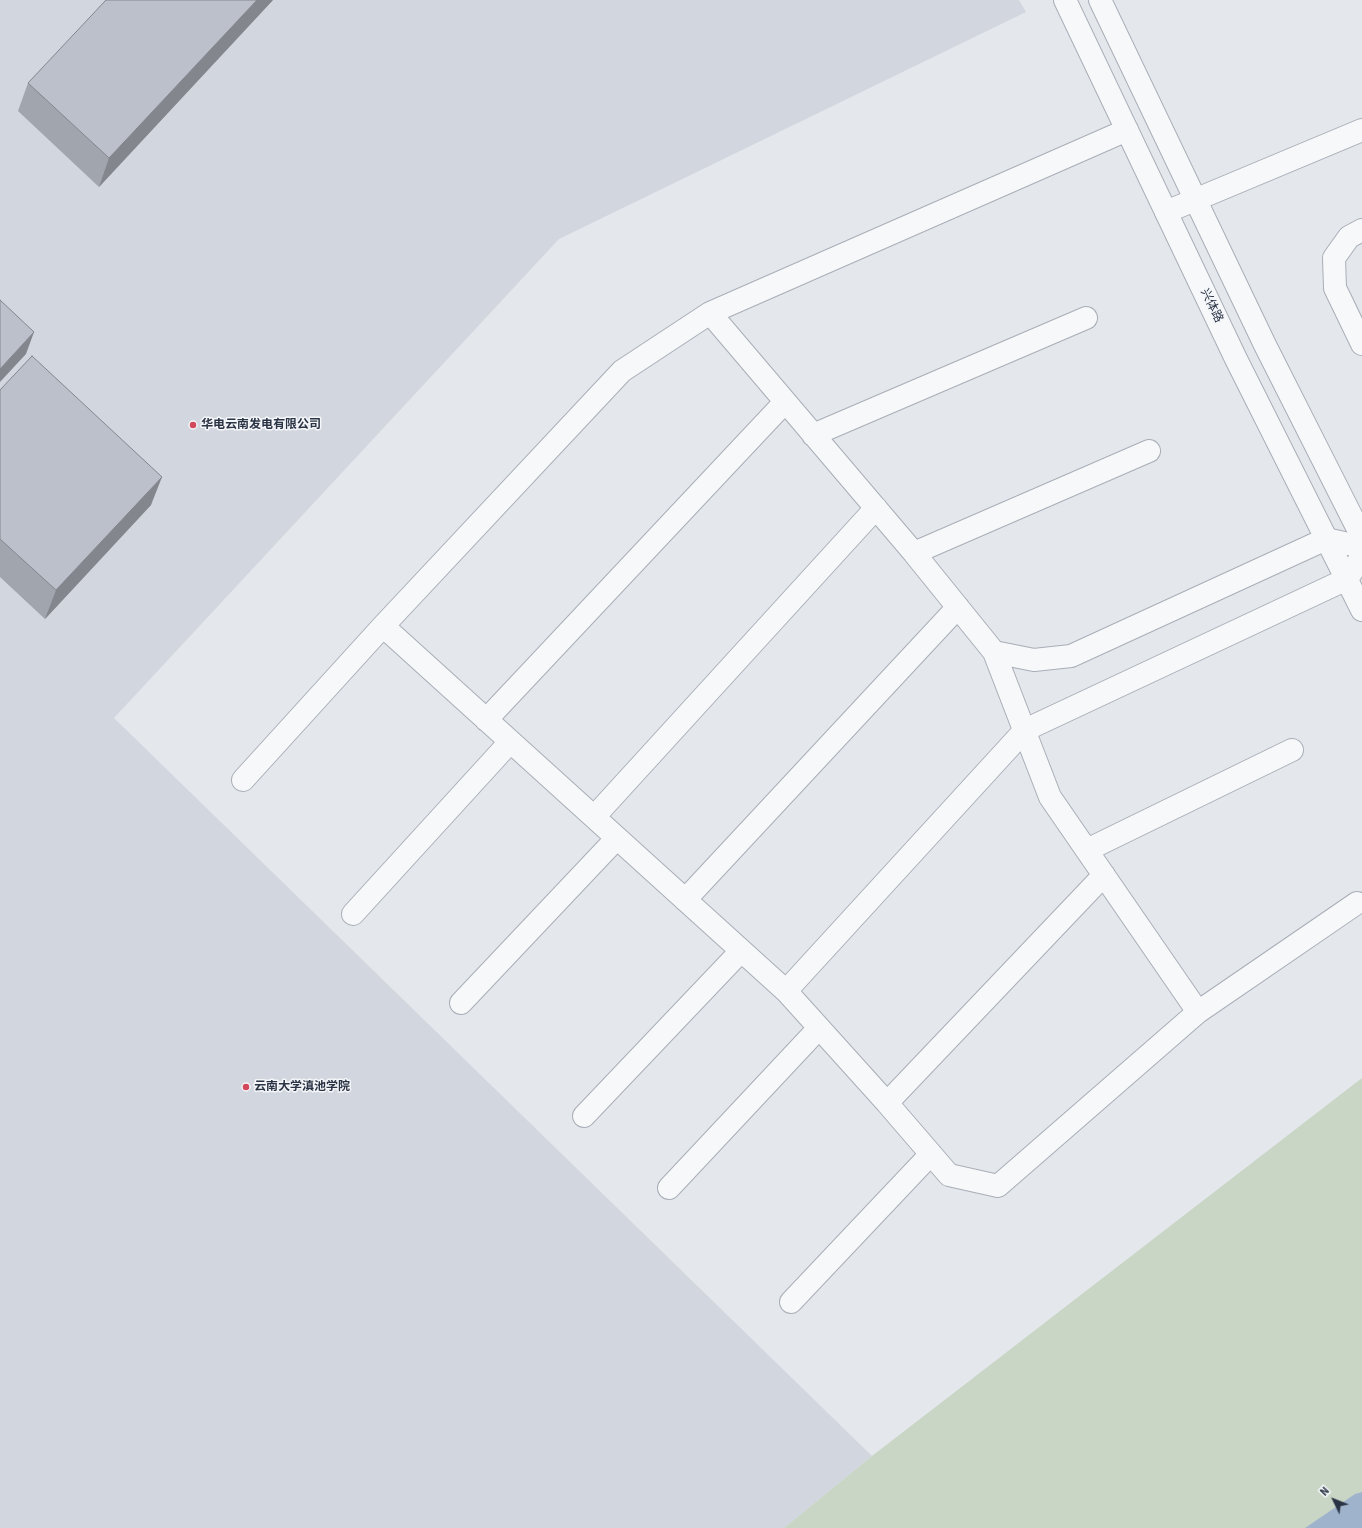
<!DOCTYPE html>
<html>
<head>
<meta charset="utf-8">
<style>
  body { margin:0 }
  #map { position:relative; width:1362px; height:1528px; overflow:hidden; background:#e4e7ec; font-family:"Source Sans 3",sans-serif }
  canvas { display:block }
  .north { position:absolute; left:1314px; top:1480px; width:40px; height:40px; -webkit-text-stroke:3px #f4f6f9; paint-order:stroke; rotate:313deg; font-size:11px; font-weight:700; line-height:16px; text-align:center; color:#2b3445 }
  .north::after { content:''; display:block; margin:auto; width:14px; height:18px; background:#2b3445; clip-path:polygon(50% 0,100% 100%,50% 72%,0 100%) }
</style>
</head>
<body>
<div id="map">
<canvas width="1362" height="1528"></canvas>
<div class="north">N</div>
</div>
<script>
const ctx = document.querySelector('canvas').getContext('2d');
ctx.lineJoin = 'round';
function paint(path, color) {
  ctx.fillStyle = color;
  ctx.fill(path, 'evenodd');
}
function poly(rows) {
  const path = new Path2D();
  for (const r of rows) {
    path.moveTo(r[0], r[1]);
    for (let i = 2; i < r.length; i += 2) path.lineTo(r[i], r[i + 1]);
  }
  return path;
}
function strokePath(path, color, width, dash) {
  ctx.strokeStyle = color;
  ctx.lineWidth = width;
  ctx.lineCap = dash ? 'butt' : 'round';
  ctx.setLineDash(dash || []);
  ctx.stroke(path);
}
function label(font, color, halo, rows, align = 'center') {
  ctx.font = font + ' "Source Sans 3","Noto Sans SC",sans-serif';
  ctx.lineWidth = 3;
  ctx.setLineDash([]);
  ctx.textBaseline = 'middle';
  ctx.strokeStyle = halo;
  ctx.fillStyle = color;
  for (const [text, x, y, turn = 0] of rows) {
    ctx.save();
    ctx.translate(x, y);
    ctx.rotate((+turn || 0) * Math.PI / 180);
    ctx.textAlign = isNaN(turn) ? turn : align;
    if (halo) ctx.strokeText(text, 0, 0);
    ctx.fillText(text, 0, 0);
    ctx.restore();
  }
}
paint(poly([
  [0,0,1019,0,1026,12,559,239,114,718,872,1456,784,1528,0,1528]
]), '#d2d6de');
paint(poly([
  [1362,1078,1362,1528,784,1528,872,1456]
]), '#c9d6c5');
paint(poly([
  [1362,1492,1362,1528,1305,1528,1355,1494]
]), '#9fb4cc');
const minor = poly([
  [1166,212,1362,130],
  [1362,230,1349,237,1334,258,1335,288,1362,344],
  [710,313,914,553,994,652,1050,797,1198,1012],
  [813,435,1086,318],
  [914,553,1149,451],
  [383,626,786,991,887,1103,949,1175,998,1186,1198,1012,1357,903],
  [994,652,1034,660,1071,656,1326,539,1362,547],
  [486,720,785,402],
  [243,780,383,626,622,371,710,313,1127,130],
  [594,817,876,508],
  [1087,850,1292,750],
  [685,900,958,607],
  [353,914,510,742],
  [786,991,1025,730,1347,579,1362,556],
  [461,1003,617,838],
  [887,1103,1104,875],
  [584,1116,741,951],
  [669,1188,819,1028],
  [791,1302,931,1154]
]);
const tertiary = poly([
  [1065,0,1236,359,1362,610],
  [1100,0,1265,345,1362,537]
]);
strokePath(minor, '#a9aeb7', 24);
strokePath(tertiary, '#a9aeb7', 24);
strokePath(minor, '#f7f8fa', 22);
strokePath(tertiary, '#f7f8fa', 22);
paint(poly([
  [273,0,99,187,18,111,28,83],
  [0,390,151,505,45,619,0,577]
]), '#a1a5ae');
paint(poly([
  [257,0,273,0,99,187,109,158],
  [34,332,26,354,0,382,0,369],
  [162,477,151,505,45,619,56,590]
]), '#83868d');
const building = poly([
  [106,0,257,0,109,158,28,83,106,0],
  [0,300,34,332,0,369,0,300],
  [32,356,162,477,56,590,0,539,0,390,32,356]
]);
paint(building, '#bbc0ca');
strokePath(building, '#83868d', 1);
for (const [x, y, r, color] of [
  [193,425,4,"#d1495b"],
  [246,1087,4,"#d1495b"]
]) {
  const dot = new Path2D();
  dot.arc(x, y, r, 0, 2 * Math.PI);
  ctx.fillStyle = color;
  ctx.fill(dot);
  strokePath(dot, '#f4f6f9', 1.5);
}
label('12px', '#2b3445', '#f4f6f9', [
  ["兴体路",1211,306,64]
]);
label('bold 12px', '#2b3445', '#f4f6f9', [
  ["华电云南发电有限公司",201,425],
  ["云南大学滇池学院",254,1087]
], 'left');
</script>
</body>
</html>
